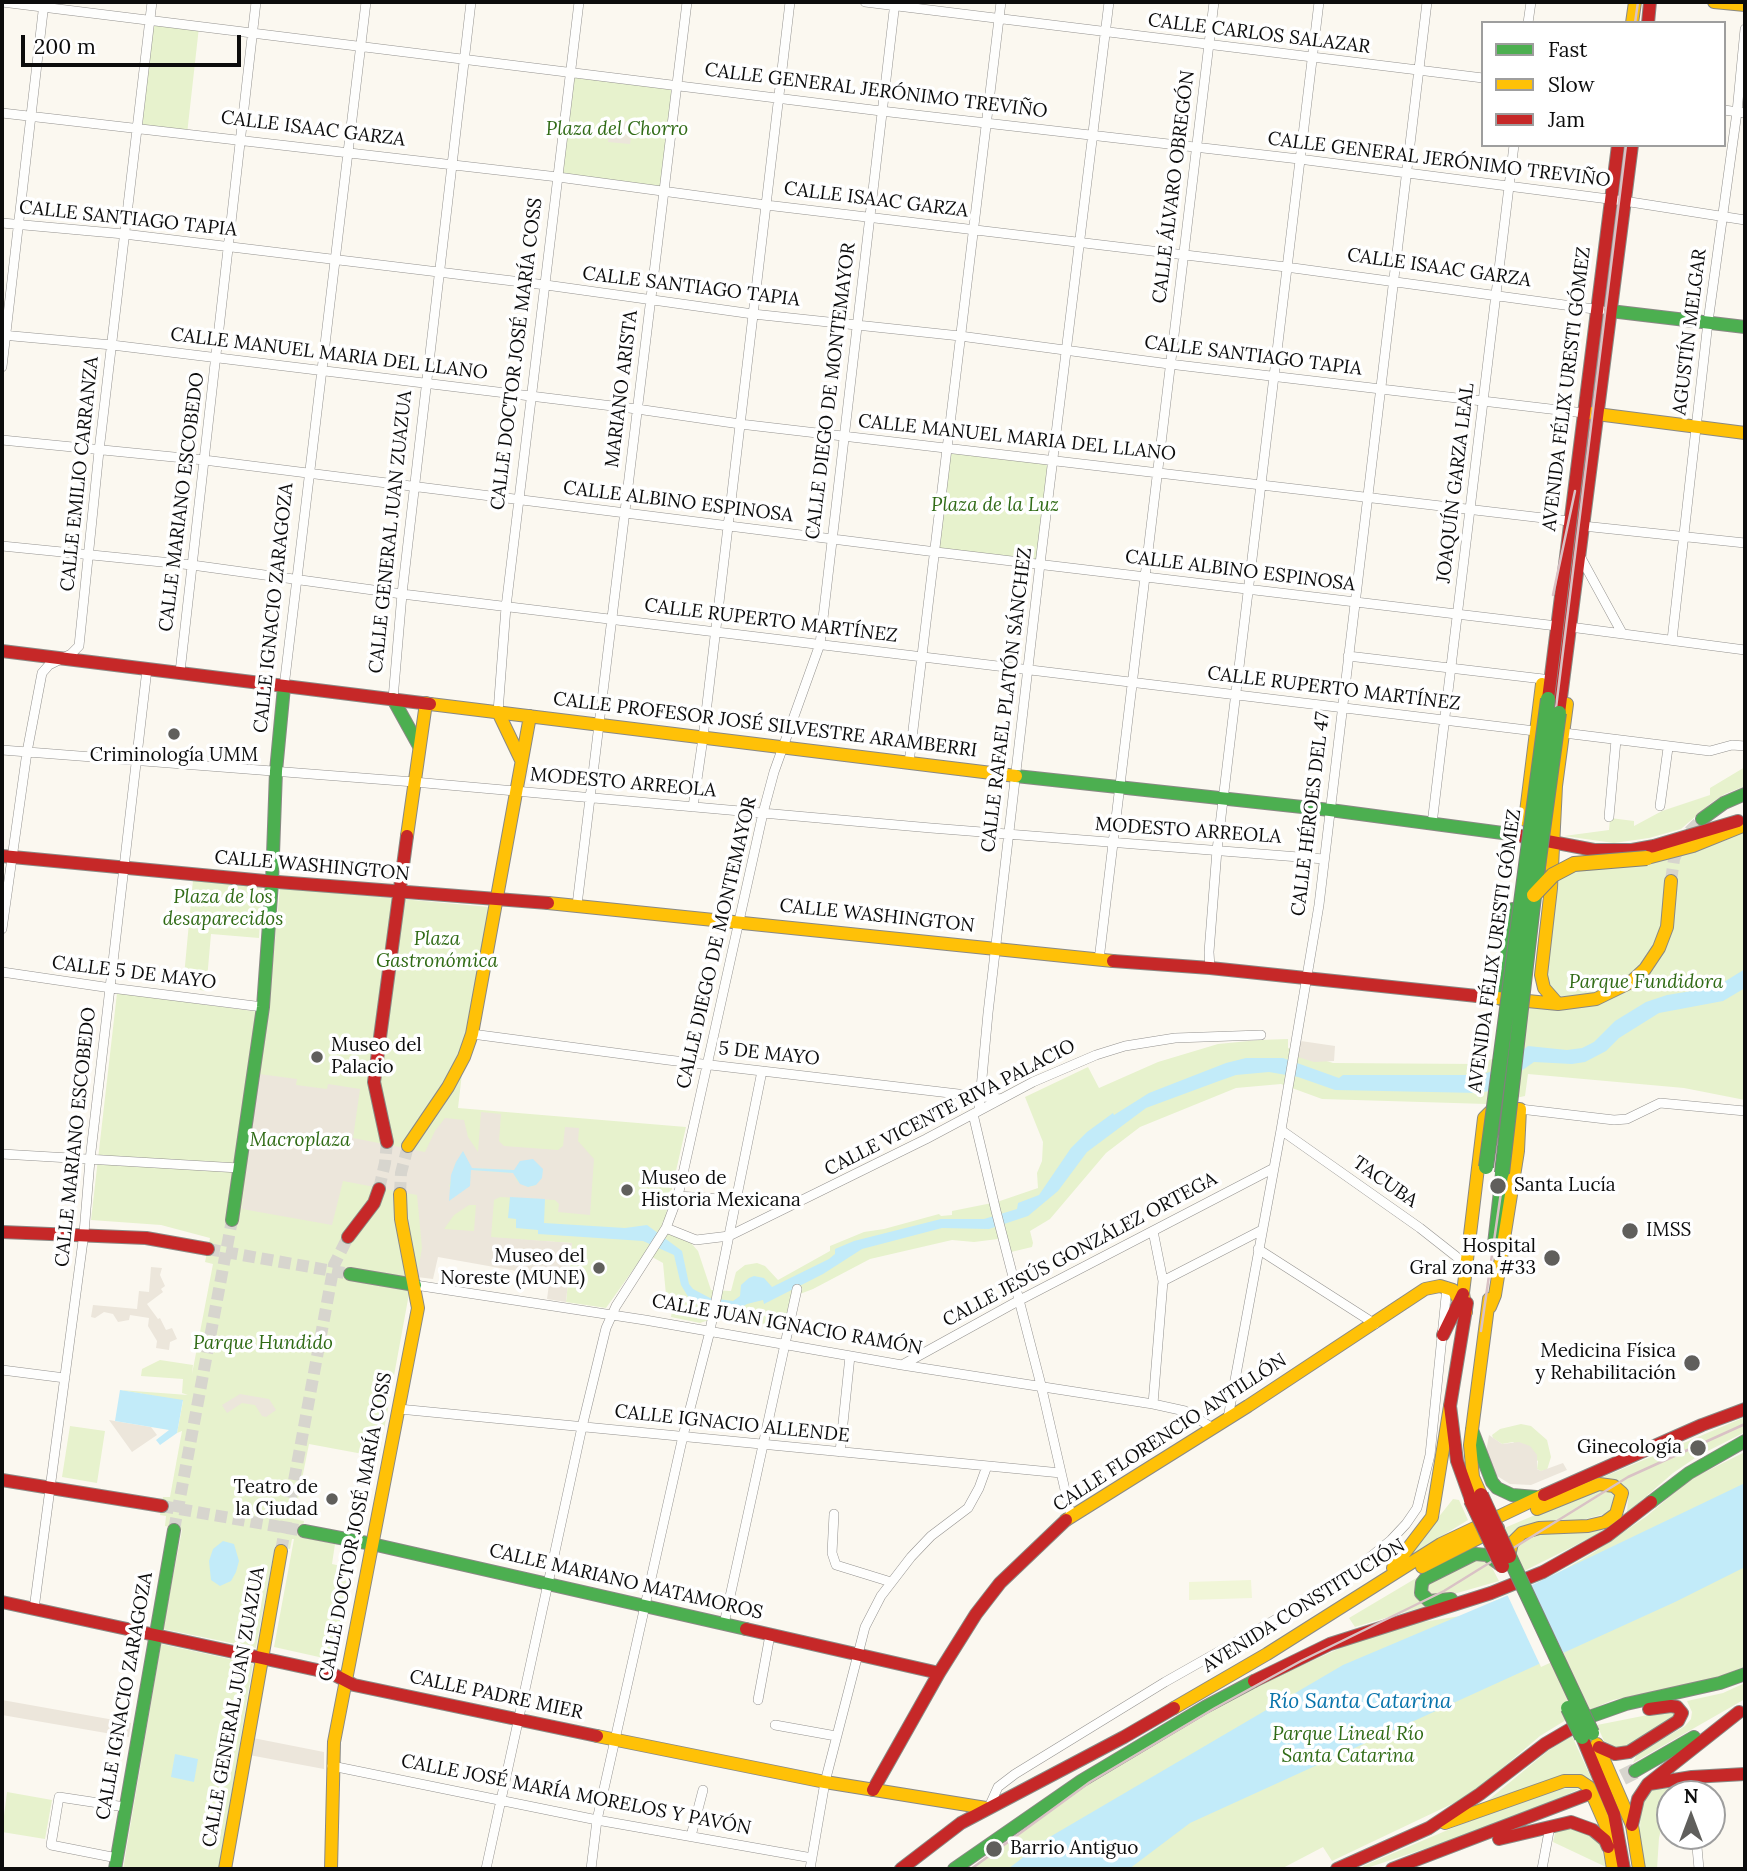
<!DOCTYPE html>
<html>
<head>
<meta charset="utf-8">
<style>
  body { margin:0 }
  #map { position:relative; width:1747px; height:1871px; overflow:hidden; background:#fbf8f0; font-family:Lora,serif }
  canvas { display:block }
  .frame { position:absolute; inset:0; border:4px solid #0c0c0c; pointer-events:none }
  .legend { position:absolute; left:1481px; top:21px; width:245px; height:126px; box-sizing:border-box; background:#fff; border:2px solid #9e9e9e; margin:0; padding:9px 12px; list-style:none; font-size:21px; color:#0c0c0c }
  .legend li { display:flex; align-items:center; gap:14px; height:35px }
  .legend b { width:35px; border:2px solid #9e9e9e }
  .north { position:absolute; left:1656px; top:1780px; width:70px; height:70px; box-sizing:border-box; background:#fff; border:2px solid #9e9e9e; border-radius:50%; rotate:0deg; font-size:19px; font-weight:700; line-height:28px; text-align:center; color:#0c0c0c }
  .north::after { content:''; display:block; margin:auto; width:24px; height:32px; background:#605f5c; clip-path:polygon(50% 0,100% 100%,50% 72%,0 100%) }
  .scale { position:absolute; left:21px; top:35px; width:220px; height:32px; box-sizing:border-box; border:4px solid #0c0c0c; border-top:0; padding-left:9px; font-size:21px; line-height:24px; white-space:nowrap; color:#0c0c0c; -webkit-text-stroke:5px #fff; paint-order:stroke }
</style>
</head>
<body>
<div id="map">
<canvas width="1747" height="1871"></canvas>
<div class="frame"></div>
<ul class="legend">
<li><b style="height:9px;background:#4caf50"></b>Fast</li>
<li><b style="height:9px;background:#ffc107"></b>Slow</li>
<li><b style="height:9px;background:#c62828"></b>Jam</li>
</ul>
<div class="north">N</div>
<div class="scale">200 m</div>
</div>
<script>
const ctx = document.querySelector('canvas').getContext('2d');
ctx.lineJoin = 'round';
function paint(path, color) {
  ctx.fillStyle = color;
  ctx.fill(path, 'evenodd');
}
function poly(rows) {
  const path = new Path2D();
  for (const r of rows) {
    path.moveTo(r[0], r[1]);
    for (let i = 2; i < r.length; i += 2) path.lineTo(r[i], r[i + 1]);
  }
  return path;
}
function strokePath(path, color, width, dash) {
  ctx.strokeStyle = color;
  ctx.lineWidth = width;
  ctx.lineCap = dash ? 'butt' : 'round';
  ctx.setLineDash(dash || []);
  ctx.stroke(path);
}
function label(font, color, halo, rows, align = 'center') {
  ctx.font = font + ' Lora,serif';
  ctx.lineWidth = 7;
  ctx.setLineDash([]);
  ctx.textBaseline = 'middle';
  ctx.strokeStyle = halo;
  ctx.fillStyle = color;
  for (const [text, x, y, turn = 0] of rows) {
    ctx.save();
    ctx.translate(x, y);
    ctx.rotate((+turn || 0) * Math.PI / 180);
    ctx.textAlign = isNaN(turn) ? turn : align;
    if (halo) ctx.strokeText(text, 0, 0);
    ctx.fillText(text, 0, 0);
    ctx.restore();
  }
}
paint(poly([
  [150,21,199,27,187,134,137,127],
  [571,71,677,84,664,193,558,177],
  [949,448,1054,460,1040,564,936,552],
  [1745,767,1745,786,1725,794,1711,803,1681,829,1649,838,1614,843,1564,836,1609,830,1610,818,1634,821,1634,826,1662,811,1710,795,1710,788],
  [1745,828,1745,1100,1684,1088,1528,1074,1525,1096,1487,1104,1322,1099,1281,1084,1236,1088,1140,1127,1106,1153,1050,1219,1030,1231,1033,1243,1032,1247,1011,1252,1006,1238,974,1242,952,1240,870,1259,813,1289,792,1297,785,1327,718,1317,700,1323,671,1317,673,1304,666,1295,663,1263,645,1253,606,1308,566,1302,572,1243,429,1234,417,1277,409,1294,379,1457,309,1444,294,1519,304,1521,301,1537,335,1544,332,1564,354,1569,337,1661,274,1647,294,1539,292,1539,290,1549,275,1546,256,1648,163,1629,182,1530,165,1526,166,1516,160,1515,163,1497,170,1497,182,1431,177,1433,183,1401,120,1390,188,1395,182,1393,183,1379,141,1376,142,1369,160,1360,193,1365,192,1374,213,1264,205,1262,210,1238,161,1225,91,1220,117,993,268,1013,280,888,489,907,467,1030,458,1108,686,1127,665,1219,662,1223,691,1243,698,1251,711,1290,731,1291,736,1272,745,1265,757,1263,765,1266,778,1280,830,1251,830,1246,864,1232,884,1229,939,1214,941,1216,952,1215,952,1211,997,1202,1038,1188,1037,1173,1042,1161,1043,1142,1025,1097,1088,1067,1099,1088,1158,1062,1218,1044,1259,1040,1288,1039,1288,1048,1333,1063,1479,1064,1492,1059,1523,1037,1527,1004,1545,1006,1546,975,1559,877,1566,871,1674,859],
  [193,880,262,886,259,938,211,934,206,991,183,987],
  [1745,1417,1745,1432,1698,1456,1673,1473,1627,1513,1628,1498,1601,1478],
  [1521,1424,1531,1426,1547,1440,1551,1457,1547,1470,1541,1471,1537,1469,1538,1461,1513,1442,1502,1444,1493,1438,1492,1435,1500,1429],
  [70,1426,105,1431,97,1483,62,1477],
  [1745,1452,1745,1666,1718,1678,1613,1700,1566,1720,1540,1736,1481,1786,1456,1802,1332,1861,1323,1847,1281,1869,970,1869,1074,1793,1236,1695,1385,1628,1473,1614,1553,1576,1593,1553,1647,1516,1689,1480],
  [1599,1488,1617,1495,1612,1512,1508,1540,1502,1529],
  [1453,1499,1459,1500,1468,1520,1406,1558],
  [1606,1530,1524,1571,1516,1555,1518,1543,1532,1534],
  [1474,1557,1487,1558,1499,1581,1440,1598,1428,1595,1429,1582],
  [1418,1577,1426,1606,1355,1627,1349,1618],
  [161,1644,253,1664,219,1869,123,1869],
  [1745,1683,1745,1699,1633,1763,1637,1754,1685,1726,1691,1719,1692,1712,1687,1701,1723,1693],
  [1673,1710,1676,1716,1628,1747,1618,1748,1604,1741,1597,1725],
  [1572,1736,1592,1780,1480,1807,1549,1750],
  [1692,1777,1693,1794,1670,1794,1670,1815,1662,1825,1659,1838,1657,1869,1639,1869,1641,1793],
  [1581,1788,1517,1818,1364,1869,1363,1866,1457,1826,1556,1789],
  [7,1792,52,1800,45,1839,2,1832],
  [1566,1827,1599,1838,1606,1867,1553,1842,1555,1833]
]), '#e7f2cd');
paint(poly([
  [1251,1580,1252,1598,1189,1600,1189,1582]
]), '#f1f6d8');
paint(poly([
  [611,120,633,122,630,144,608,142],
  [1301,1041,1335,1046,1334,1061,1314,1062,1298,1057],
  [259,1074,297,1079,296,1085,327,1089,328,1084,360,1089,353,1138,425,1152,435,1131,445,1118,464,1120,468,1137,478,1152,481,1112,501,1114,499,1141,504,1146,558,1150,563,1146,565,1127,579,1128,578,1141,594,1159,590,1215,558,1212,559,1204,555,1200,500,1197,494,1200,491,1237,572,1243,566,1302,547,1299,550,1277,438,1257,433,1279,417,1277,422,1248,417,1195,343,1181,332,1225,242,1209],
  [456,1162,471,1168,514,1170,536,1185,528,1187,517,1181,514,1173,471,1170,449,1187],
  [469,1205,476,1205,474,1231,444,1229,454,1215],
  [151,1267,162,1268,160,1275,165,1286,161,1289,163,1292,147,1304,158,1319,160,1318,166,1330,172,1328,177,1339,170,1342,169,1350,156,1348,157,1341,148,1326,149,1318,130,1315,129,1320,118,1322,113,1314,104,1312,95,1318,91,1317,93,1305,137,1309,139,1291,149,1292],
  [240,1394,269,1399,276,1410,266,1417,262,1416,255,1405,242,1403,227,1413,222,1405],
  [109,1420,151,1427,157,1435,132,1452],
  [1489,1435,1502,1444,1519,1442,1530,1446,1537,1455,1537,1469,1541,1471,1563,1463,1567,1470,1531,1485,1510,1484,1494,1474,1485,1458],
  [2,1700,131,1723,129,1737,2,1715],
  [253,1738,324,1752,324,1769,249,1755]
]), '#ece6db');
paint(poly([
  [1745,969,1745,988,1723,1001,1659,1013,1619,1038,1606,1051,1585,1062,1572,1064,1534,1062,1497,1088,1489,1091,1479,1093,1335,1090,1298,1077,1269,1072,1236,1075,1219,1081,1146,1108,1087,1152,1058,1191,1028,1216,989,1229,942,1228,862,1249,823,1274,764,1304,763,1300,747,1304,734,1311,703,1307,690,1300,681,1285,674,1255,643,1241,538,1234,538,1230,516,1228,516,1219,508,1218,510,1197,545,1199,544,1223,625,1228,647,1225,682,1251,689,1284,693,1289,710,1298,733,1301,740,1296,741,1285,749,1278,754,1276,764,1278,772,1287,829,1259,835,1254,835,1249,854,1241,941,1219,984,1219,1017,1209,1018,1203,1039,1195,1071,1148,1087,1132,1113,1113,1114,1115,1149,1093,1226,1063,1246,1058,1283,1058,1339,1078,1343,1075,1481,1075,1501,1068,1528,1046,1567,1050,1582,1048,1594,1042,1615,1021,1646,1002,1667,995,1716,987],
  [463,1151,472,1168,514,1170,520,1161,533,1159,543,1169,542,1178,536,1185,528,1187,520,1184,513,1173,471,1170,470,1186,449,1201,451,1175,456,1162],
  [120,1390,183,1400,177,1433,160,1445,156,1440,169,1430,115,1421],
  [1745,1483,1745,1567,1675,1602,1190,1823,1129,1869,1008,1869,1048,1838,1343,1665,1532,1585],
  [223,1541,234,1544,239,1561,236,1572,231,1581,220,1586,211,1580,209,1561,213,1549],
  [175,1754,198,1759,194,1782,171,1777]
]), '#c2ebf9');
paint(poly([
  [1529,1582,1565,1656,1541,1667,1506,1592]
]), '#fbf8f0');
strokePath(poly([
  [1671,881,1674,859,1683,838,1702,819],
  [379,1189,385,1163,387,1142],
  [400,1194,401,1173,408,1146],
  [208,1249,350,1274],
  [162,1506,304,1531],
  [174,1530,232,1220],
  [281,1551,334,1265,348,1237]
]), '#d7d5ce', 12, [12, 6]);
strokePath(poly([
  [1601,1788,1635,1771]
]), '#d7d5ce', 16, [16, 8]);
const street = poly([
  [2,2,881,111,1299,159,1624,201,1745,220],
  [865,2,1483,78],
  [1528,23,1531,2],
  [1724,110,1745,113],
  [2,113,558,177,766,205,1286,267,1601,310],
  [2,223,124,234,546,285,753,314,960,336,1169,364,1584,413],
  [2,335,112,345,637,409,740,424,1569,521],
  [2,367,44,3],
  [2,440,204,460,936,552,1557,626],
  [1583,526,1745,543],
  [2,546,192,565,402,594,1535,731],
  [1581,558,1622,633],
  [1570,627,1745,650],
  [1672,640,1708,322,1737,112,1745,29],
  [1348,656,1543,679],
  [180,672,256,2],
  [284,687,366,2],
  [393,699,402,594,471,2],
  [498,712,506,607,579,2],
  [1564,733,1710,751,1732,745,1745,746],
  [2,750,414,782,931,828,1324,859],
  [909,763,1001,2],
  [1660,806,1668,748],
  [693,807,703,738,790,2],
  [1609,817,1616,740],
  [1432,824,1514,145],
  [577,905,687,2],
  [2,929,27,752,42,673,49,665,71,654,79,646,99,451,152,2],
  [1099,960,1214,2],
  [1210,968,1209,952,1217,850,1319,2],
  [2,972,111,988,263,1007],
  [472,1034,668,1060,1001,1099],
  [1520,1109,1614,1120,1627,1119,1660,1103,1745,1111],
  [979,1110,988,1013,1040,564,1109,2],
  [973,1114,996,1211,1041,1385,1071,1516],
  [1281,1130,1420,1228,1467,1265],
  [2,1154,239,1168],
  [678,1196,791,1204],
  [666,1228,696,1240,729,1236,926,1139,1033,1082,1096,1055,1125,1046,1175,1038,1261,1035],
  [1153,1231,1163,1281,1153,1404],
  [1258,1249,1375,1324],
  [1163,1281,1262,1230],
  [415,1285,645,1320,902,1365,1153,1404,1185,1411,1213,1428],
  [902,1365,1018,1301,1274,1168],
  [2,1370,65,1378],
  [399,1409,1061,1473],
  [1228,1418,1281,1130,1319,905,1427,2],
  [840,1452,850,1356],
  [834,1514,832,1553,836,1565,891,1582],
  [34,1609,84,1233,90,1160,147,669],
  [724,1624,797,1289],
  [758,1700,770,1635],
  [775,1725,836,1736],
  [332,1766,597,1820,812,1858],
  [1692,1777,1693,1794],
  [989,1807,998,1787,1015,1774,1165,1682,1310,1600,1352,1572,1391,1540,1406,1524,1417,1508,1430,1455,1447,1287],
  [691,1836,703,1790],
  [1696,1836,1699,1869],
  [117,1858,51,1845,59,1797,125,1807],
  [486,1869,582,1427,606,1328,616,1306,666,1228,678,1196,763,813,774,772,820,644,895,2],
  [591,1869,597,1820,683,1436,709,1335,762,1071],
  [810,1869,825,1782,865,1627,881,1596,911,1557,931,1536,968,1508,979,1488,987,1466],
  [1542,1869,1550,1826]
]);
const fast = poly([
  [1610,311,1745,327],
  [393,699,419,746],
  [1016,776,1330,810,1510,834],
  [1702,819,1724,803,1745,794],
  [1501,999,1513,909],
  [232,1220,263,1007,272,882,276,771,284,687],
  [1494,1244,1502,1173],
  [350,1274,415,1285],
  [1472,1430,1492,1482,1497,1488,1512,1495,1536,1497],
  [1651,1502,1689,1473,1745,1441],
  [304,1531,372,1544,746,1629],
  [1451,1599,1429,1601,1421,1593,1422,1583,1425,1579,1475,1554,1487,1555,1502,1566],
  [1574,1727,1592,1716,1626,1704,1720,1683,1745,1674],
  [1635,1771,1694,1737],
  [115,1869,174,1530],
  [954,1869,1081,1781,1205,1707,1254,1681]
]);
const slow = poly([
  [1714,2,1745,5],
  [1632,23,1635,2],
  [1589,413,1745,433],
  [430,704,1016,776],
  [498,712,521,760],
  [1525,820,1542,684],
  [407,836,426,703],
  [1647,858,1693,846,1745,825],
  [548,903,1113,961],
  [1477,996,1558,1004,1596,999,1631,982,1645,969,1659,948,1667,927,1671,881],
  [1558,1004,1544,988,1541,975,1551,888,1556,786,1567,704],
  [408,1146,448,1087,464,1057,472,1034,530,716],
  [1466,1312,1463,1293,1484,1118,1493,1109,1520,1109,1518,1151,1495,1295,1490,1307],
  [1481,1495,1473,1477,1470,1445,1489,1299],
  [1066,1520,1248,1406,1425,1289,1440,1286,1453,1290,1463,1307],
  [1509,1556,1512,1543,1522,1533,1539,1528,1588,1526,1605,1522,1616,1514,1622,1493,1614,1486,1599,1484,1537,1509],
  [1422,1567,1498,1528],
  [1393,1568,1432,1517,1450,1406],
  [1174,1708,1267,1654,1441,1544,1544,1495],
  [597,1736,825,1782,986,1808],
  [1597,1744,1632,1825,1639,1869],
  [1445,1823,1564,1781,1580,1781,1589,1787,1606,1826,1613,1869],
  [225,1869,281,1551],
  [331,1869,334,1742,418,1308,401,1219,400,1194]
]);
const jam = poly([
  [1648,23,1650,2],
  [2,651,430,704],
  [1548,699,1618,145],
  [1559,713,1632,145],
  [1510,834,1594,850,1632,850,1654,846,1738,821],
  [2,856,265,881,548,903],
  [1113,961,1210,968,1477,996],
  [387,1142,374,1082,407,836],
  [2,1232,146,1238,208,1249],
  [348,1237,374,1203,379,1189],
  [1467,1303,1450,1406,1457,1461,1471,1500],
  [1443,1335,1463,1294],
  [2,1480,162,1506],
  [1544,1495,1702,1425,1745,1409],
  [2,1602,331,1673,354,1685,597,1736],
  [746,1629,939,1673],
  [1254,1681,1330,1644,1491,1593,1543,1572,1607,1536,1651,1502],
  [1582,1737,1614,1814,1624,1869],
  [1599,1747,1615,1754,1629,1752,1678,1721,1682,1713,1677,1707,1671,1706,1649,1709],
  [1649,1784,1692,1777,1745,1774],
  [873,1790,939,1673,976,1614,1000,1583,1066,1520],
  [1632,1825,1638,1799,1648,1784,1739,1712],
  [1499,1839,1571,1822,1593,1830,1605,1840,1608,1847],
  [901,1869,961,1823,1124,1737,1174,1708],
  [1337,1869,1429,1828,1480,1794,1545,1744,1574,1727],
  [1392,1869,1586,1795]
]);
strokePath(street, '#94928f', 10);
strokePath(fast, '#8a8985', 14);
strokePath(slow, '#8a8985', 14);
strokePath(jam, '#8a8985', 14);
strokePath(street, '#fefefd', 9);
strokePath(fast, '#4caf50', 12);
strokePath(slow, '#ffc107', 12);
strokePath(jam, '#c62828', 12);
strokePath(poly([
  [1635,23,1638,2],
  [1553,595,1575,491],
  [1481,1331,1508,1144,1545,796,1626,145],
  [971,1869,1090,1782,1215,1708,1301,1661,1444,1591,1628,1477,1745,1424]
]), '#d9c2c5', 2.5);
const fastBridge = poly([
  [1486,1167,1548,699],
  [1502,1173,1534,896,1559,713],
  [1509,1556,1592,1733],
  [1568,1708,1582,1737]
]);
const slowBridge = poly([
  [1534,895,1553,875,1574,864,1647,858]
]);
const jamBridge = poly([
  [1481,1495,1509,1556],
  [1471,1500,1502,1566]
]);
strokePath(fastBridge, '#81807c', 16, []);
strokePath(slowBridge, '#81807c', 16, []);
strokePath(jamBridge, '#81807c', 16, []);
strokePath(fastBridge, '#4caf50', 14);
strokePath(slowBridge, '#ffc107', 14);
strokePath(jamBridge, '#c62828', 14);
for (const [x, y, r, color] of [
  [174,734,7,"#605f5c"],
  [317,1057,7,"#605f5c"],
  [1498,1186,9,"#605f5c"],
  [627,1190,7,"#605f5c"],
  [1630,1231,9,"#605f5c"],
  [1552,1258,9,"#605f5c"],
  [599,1268,7,"#605f5c"],
  [1692,1363,9,"#605f5c"],
  [1698,1448,9,"#605f5c"],
  [332,1499,7,"#605f5c"],
  [994,1849,9,"#605f5c"]
]) {
  const dot = new Path2D();
  dot.arc(x, y, r, 0, 2 * Math.PI);
  ctx.fillStyle = color;
  ctx.fill(dot);
  strokePath(dot, '#fff', 2.5);
}
label('19px', '#0c0c0c', '#fff', [
  ["CALLE CARLOS SALAZAR",1259,34,7],
  ["CALLE GENERAL JERÓNIMO TREVIÑO",876,91,7],
  ["CALLE ISAAC GARZA",313,129,7],
  ["CALLE GENERAL JERÓNIMO TREVIÑO",1439,160,7],
  ["CALLE ÁLVARO OBREGÓN",1174,187,-83],
  ["CALLE ISAAC GARZA",876,200,7],
  ["CALLE SANTIAGO TAPIA",128,219,6],
  ["CALLE ISAAC GARZA",1439,268,8],
  ["CALLE SANTIAGO TAPIA",691,287,7],
  ["AGUSTÍN MELGAR",1690,332,-83],
  ["CALLE MANUEL MARIA DEL LLANO",329,354,7],
  ["CALLE DOCTOR JOSÉ MARÍA COSS",517,354,-83],
  ["CALLE SANTIAGO TAPIA",1253,356,7],
  ["MARIANO ARISTA",622,389,-83],
  ["AVENIDA FÉLIX URESTI GÓMEZ",1567,389,-83],
  ["CALLE DIEGO DE MONTEMAYOR",831,391,-83],
  ["CALLE MANUEL MARIA DEL LLANO",1017,438,6],
  ["CALLE EMILIO CARRANZA",80,474,-84],
  ["JOAQUÍN GARZA LEAL",1456,483,-83],
  ["CALLE MARIANO ESCOBEDO",182,502,-83],
  ["CALLE ALBINO ESPINOSA",678,502,7],
  ["CALLE GENERAL JUAN ZUAZUA",391,532,-84],
  ["CALLE ALBINO ESPINOSA",1240,571,7],
  ["CALLE IGNACIO ZARAGOZA",274,608,-84],
  ["CALLE RUPERTO MARTÍNEZ",771,621,7],
  ["CALLE RUPERTO MARTÍNEZ",1334,689,7],
  ["CALLE RAFAEL PLATÓN SÁNCHEZ",1007,700,-83],
  ["CALLE PROFESOR JOSÉ SILVESTRE ARAMBERRI",765,725,7],
  ["MODESTO ARREOLA",623,783,5],
  ["CALLE HÉROES DEL 47",1311,814,-83],
  ["MODESTO ARREOLA",1188,831,4],
  ["CALLE WASHINGTON",312,866,5],
  ["CALLE WASHINGTON",877,916,6],
  ["CALLE DIEGO DE MONTEMAYOR",717,943,-77],
  ["AVENIDA FÉLIX URESTI GÓMEZ",1495,951,-82],
  ["CALLE 5 DE MAYO",134,973,7],
  ["5 DE MAYO",769,1054,6],
  ["CALLE VICENTE RIVA PALACIO",950,1108,-27],
  ["CALLE MARIANO ESCOBEDO",76,1137,-84],
  ["TACUBA",1385,1182,35],
  ["CALLE JESÚS GONZÁLEZ ORTEGA",1080,1250,-28],
  ["CALLE JUAN IGNACIO RAMÓN",787,1325,10],
  ["CALLE IGNACIO ALLENDE",732,1424,6],
  ["CALLE FLORENCIO ANTILLÓN",1170,1433,-33],
  ["CALLE DOCTOR JOSÉ MARÍA COSS",356,1527,-79],
  ["CALLE MARIANO MATAMOROS",626,1582,13],
  ["AVENIDA CONSTITUCIÓN",1304,1606,-32],
  ["CALLE PADRE MIER",496,1695,12],
  ["CALLE IGNACIO ZARAGOZA",125,1696,-80],
  ["CALLE GENERAL JUAN ZUAZUA",234,1707,-80],
  ["CALLE JOSÉ MARÍA MORELOS Y PAVÓN",576,1795,11]
]);
label('italic 19px', '#306b16', '#fff', [
  ["Plaza del Chorro",617,130],
  ["Plaza de la Luz",995,506],
  ["Plaza de los",223,898],
  ["desaparecidos",223,920],
  ["Plaza",437,940],
  ["Gastronómica",437,962],
  ["Parque Fundidora",1646,983],
  ["Macroplaza",300,1141],
  ["Parque Hundido",263,1344],
  ["Parque Lineal Río",1348,1735],
  ["Santa Catarina",1348,1757]
]);
label('19px', '#0c0c0c', '#fff', [
  ["Criminología UMM",174,756,"center"],
  ["Museo del",331,1046],
  ["Palacio",331,1068],
  ["Museo de",641,1179],
  ["Historia Mexicana",641,1201],
  ["Santa Lucía",1514,1186],
  ["IMSS",1646,1231],
  ["Hospital",1536,1247,"right"],
  ["Gral zona #33",1536,1269,"right"],
  ["Museo del",585,1257,"right"],
  ["Noreste (MUNE)",585,1279,"right"],
  ["Medicina Física",1676,1352,"right"],
  ["y Rehabilitación",1676,1374,"right"],
  ["Ginecología",1682,1448,"right"],
  ["Teatro de",318,1488,"right"],
  ["la Ciudad",318,1510,"right"],
  ["Barrio Antiguo",1010,1849]
], 'left');
label('italic 21px', '#0974ab', '#fff', [
  ["Río Santa Catarina",1360,1702]
]);
</script>
</body>
</html>
